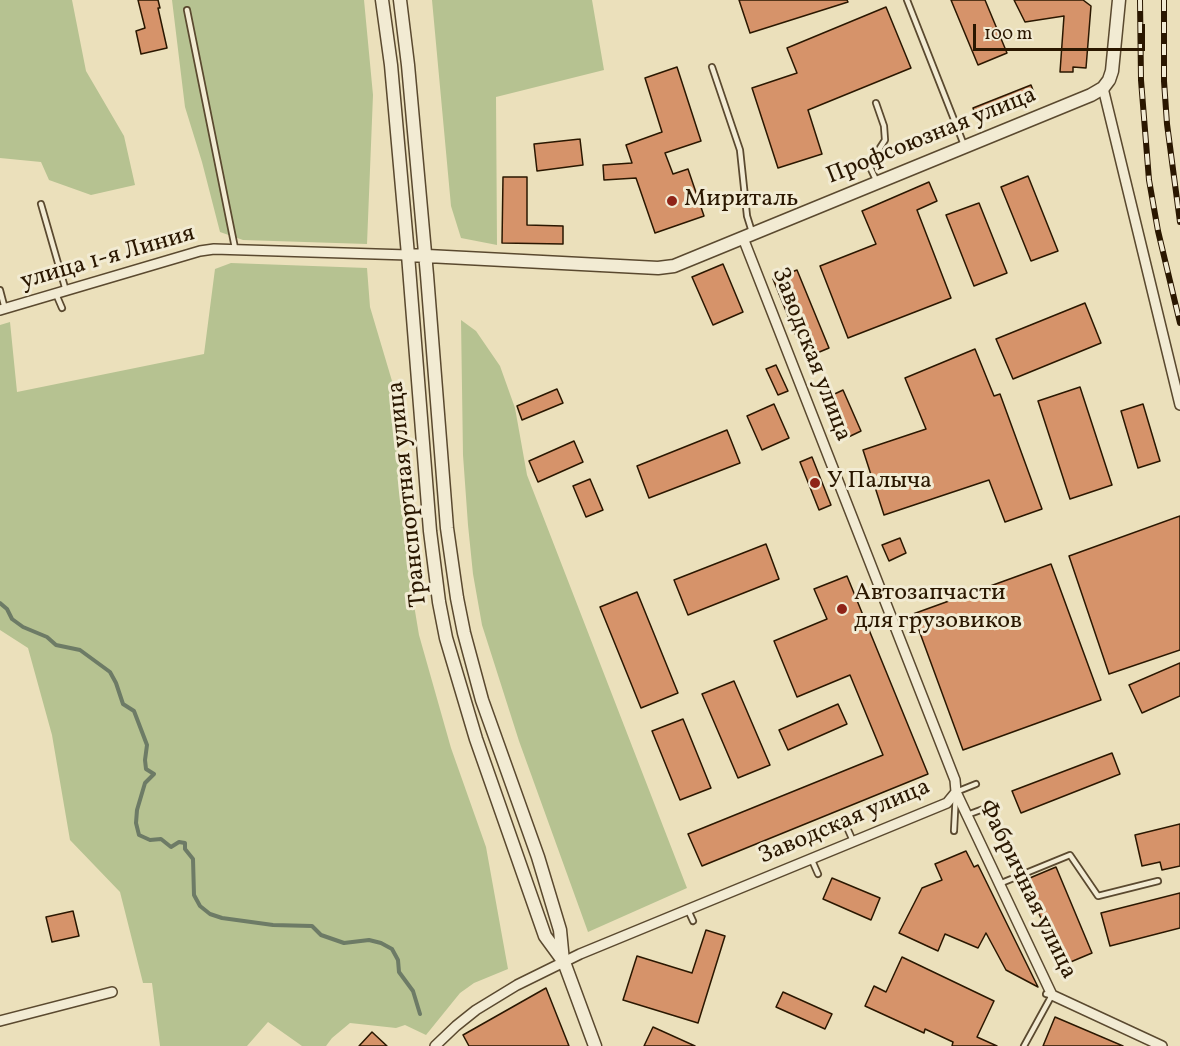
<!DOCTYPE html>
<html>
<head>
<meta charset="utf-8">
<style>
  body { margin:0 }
  #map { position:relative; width:1180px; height:1046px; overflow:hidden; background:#ebe0bb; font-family:Vollkorn,serif }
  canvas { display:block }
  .scale { position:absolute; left:973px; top:24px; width:172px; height:27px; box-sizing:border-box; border:3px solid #2a1700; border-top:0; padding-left:8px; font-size:18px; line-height:21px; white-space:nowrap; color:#2a1700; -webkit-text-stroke:4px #f2ebd3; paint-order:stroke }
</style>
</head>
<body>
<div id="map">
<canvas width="1180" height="1046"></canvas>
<div class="scale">100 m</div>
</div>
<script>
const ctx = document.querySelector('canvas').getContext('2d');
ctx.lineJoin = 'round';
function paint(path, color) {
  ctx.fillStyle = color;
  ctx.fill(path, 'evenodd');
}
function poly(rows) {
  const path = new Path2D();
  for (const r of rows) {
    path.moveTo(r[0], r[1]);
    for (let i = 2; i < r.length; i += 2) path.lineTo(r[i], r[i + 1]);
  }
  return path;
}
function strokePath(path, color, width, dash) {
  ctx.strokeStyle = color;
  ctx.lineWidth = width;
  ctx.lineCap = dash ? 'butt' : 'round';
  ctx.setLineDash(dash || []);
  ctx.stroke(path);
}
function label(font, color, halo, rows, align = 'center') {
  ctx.font = font + ' Vollkorn,serif';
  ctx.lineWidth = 6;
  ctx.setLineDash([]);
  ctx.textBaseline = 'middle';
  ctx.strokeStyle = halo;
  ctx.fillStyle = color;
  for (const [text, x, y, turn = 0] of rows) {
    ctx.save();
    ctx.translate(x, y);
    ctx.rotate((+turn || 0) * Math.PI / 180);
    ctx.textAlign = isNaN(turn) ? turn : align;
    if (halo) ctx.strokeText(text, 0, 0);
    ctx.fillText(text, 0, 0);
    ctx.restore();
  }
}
paint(poly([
  [0,0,72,0,86,71,124,136,135,185,91,195,49,180,41,162,0,158],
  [172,0,364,0,373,95,367,244,243,240,220,232,202,162,185,107],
  [432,0,592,0,604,70,496,97,497,245,461,238,451,206],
  [231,263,367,268,370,307,392,381,410,581,419,635,451,748,486,847,508,969,474,983,460,993,426,1035,405,1025,396,1028,350,1023,332,1038,326,1046,302,1046,268,1022,247,1046,160,1046,152,983,143,983,120,892,70,840,52,735,28,648,0,630,0,325,10,322,17,392,204,354,215,269],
  [461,320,476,331,500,366,515,408,527,475,687,888,588,932,519,741,482,625,473,574,468,525,463,455]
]), '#b6c291');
strokePath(poly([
  [0,603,7,609,12,619,23,627,47,637,56,645,80,650,110,672,116,683,123,704,134,711,147,745,145,760,146,769,154,774,145,783,137,810,136,823,139,835,150,840,161,839,171,847,179,842,185,843,185,849,193,859,194,895,200,906,210,914,222,918,273,925,312,926,321,935,344,943,369,940,381,943,392,949,398,960,399,972,413,991,420,1014]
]), '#6d7b66', 4);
const building = poly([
  [138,0,158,0,160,8,158,8,167,48,141,54,136,31,145,28,138,0],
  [739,0,847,0,848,2,750,33,739,0],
  [951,0,985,0,1007,53,978,65,951,0],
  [1014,0,1083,0,1091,6,1086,68,1073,67,1073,72,1060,72,1064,16,1025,22,1014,0],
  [886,7,911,68,808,110,822,154,778,168,752,88,797,73,787,48,886,7],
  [677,67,701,141,665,153,673,174,688,169,704,216,655,233,636,178,604,180,603,165,632,163,626,145,662,132,645,78,677,67],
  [1031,85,1036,98,978,122,973,108,1031,85],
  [580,139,583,165,537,171,534,144,580,139],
  [1028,176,1058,251,1031,261,1001,187,1028,176],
  [503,177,527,177,527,225,563,226,563,244,502,243,503,177],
  [929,182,937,201,917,210,951,298,848,338,820,266,876,244,862,211,929,182],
  [979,203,1007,273,974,286,946,215,979,203],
  [723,264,743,312,713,325,692,277,723,264],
  [797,270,829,348,805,358,773,279,797,270],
  [1085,303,1101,343,1013,379,996,339,1085,303],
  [975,349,994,396,1000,394,1042,509,1005,522,989,480,884,515,863,450,926,429,905,378,975,349],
  [776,365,788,391,778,395,766,369,776,365],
  [1080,387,1112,485,1070,499,1038,401,1080,387],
  [557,389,563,403,522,420,517,406,557,389],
  [843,390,861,431,840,441,822,400,843,390],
  [774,404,789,438,762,450,747,416,774,404],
  [1143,404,1160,461,1138,468,1121,411,1143,404],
  [727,430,740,463,649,498,637,466,727,430],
  [574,441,583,462,538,482,529,461,574,441],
  [812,457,831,505,819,510,800,462,812,457],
  [590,479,603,510,586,517,573,486,590,479],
  [1180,516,1180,650,1109,674,1069,556,1180,516],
  [900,538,906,553,889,561,882,545,900,538],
  [766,544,779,579,688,615,674,580,766,544],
  [1051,564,1101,700,963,750,913,614,1051,564],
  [847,576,928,774,702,866,688,834,883,755,850,675,797,697,774,641,827,619,814,589,847,576],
  [637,592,678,693,641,708,600,607,637,592],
  [1180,663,1180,696,1142,713,1129,685,1180,663],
  [734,681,770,765,738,778,702,694,734,681],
  [838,704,847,724,788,750,779,730,838,704],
  [683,719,711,788,680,800,652,731,683,719],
  [1112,753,1120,774,1021,813,1012,791,1112,753],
  [1180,824,1180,866,1162,870,1160,862,1142,866,1135,835,1180,824],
  [966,851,974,867,978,865,1038,987,1006,970,986,933,978,948,945,934,938,951,899,933,922,888,942,880,935,864,966,851],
  [1056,867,1092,953,1061,966,1025,880,1056,867],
  [832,878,880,898,871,920,823,899,832,878],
  [1180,893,1180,928,1110,946,1101,913,1180,893],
  [73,911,79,936,52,942,46,917,73,911],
  [706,930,725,936,698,1023,623,1000,637,956,692,973,706,930],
  [902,957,994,1001,977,1037,997,1046,952,1046,953,1042,925,1029,924,1033,865,1006,874,986,886,992,902,957],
  [546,988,569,1046,469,1046,463,1035,546,988],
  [783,992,832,1014,825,1029,776,1007,783,992],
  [1055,1017,1123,1046,1043,1046,1055,1017],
  [653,1027,695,1046,644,1046,653,1027],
  [372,1032,387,1046,359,1046,372,1032]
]);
paint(building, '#d6936a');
strokePath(building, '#2a1700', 1.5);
const service = poly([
  [907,0,964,145],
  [187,10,235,248],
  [712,67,740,150,747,216,752,232],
  [876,103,884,126,885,140,869,165,877,182],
  [41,204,66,291],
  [0,290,5,309],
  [56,294,62,308],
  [967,815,986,808],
  [845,823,853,841],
  [954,831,956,792,976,784],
  [811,858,818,874],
  [999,884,1070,855,1098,896,1158,881],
  [688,910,693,921],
  [1024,1046,1052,995,1046,994]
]);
const minor = poly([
  [1103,88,1180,405],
  [743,238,955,780,956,792,1052,995,1162,1046],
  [0,310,200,251,214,249,408,255],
  [0,1021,112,992],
  [435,1046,456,1026,476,1010,517,985,580,954,947,803,956,792]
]);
const tertiary = poly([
  [382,0,391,65,408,255,430,531,439,602,446,638,476,739,545,936,564,962,595,1046],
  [400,0,408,65,427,275,447,528,457,598,464,633,482,700,538,857,560,930,563,961],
  [408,255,658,268,674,266,1091,95,1103,88,1109,80,1112,71,1119,0]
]);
strokePath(service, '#5a492f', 8);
strokePath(minor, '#5a492f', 12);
strokePath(tertiary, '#5a492f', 15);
strokePath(service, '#f2ebd3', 4.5);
strokePath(minor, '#f2ebd3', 9);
strokePath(tertiary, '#f2ebd3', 12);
const rail = poly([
  [1140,0,1141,80,1149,180,1158,231,1180,323],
  [1164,0,1164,81,1167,124,1180,222]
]);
strokePath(rail, '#2a1700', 6);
strokePath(rail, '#f2ebd3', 4, [11]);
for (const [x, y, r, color] of [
  [672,201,6,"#8f2418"],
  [815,483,6,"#8f2418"],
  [842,609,6,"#8f2418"]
]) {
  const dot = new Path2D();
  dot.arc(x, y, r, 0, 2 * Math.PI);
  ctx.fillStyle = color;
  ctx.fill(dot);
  strokePath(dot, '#f2ebd3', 2);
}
label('24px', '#2a1700', '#f2ebd3', [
  ["Профсоюзная улица",932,137,-22],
  ["улица 1-я Линия",108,259,-16],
  ["Заводская улица",810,355,69],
  ["Транспортная улица",409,494,-96],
  ["Заводская улица",845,823,-23],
  ["Фабричная улица",1026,890,64]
]);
label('24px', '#2a1700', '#f2ebd3', [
  ["Мириталь",684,201],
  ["У Палыча",827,483],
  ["Автозапчасти",854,595],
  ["для грузовиков",854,623]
], 'left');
</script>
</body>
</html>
